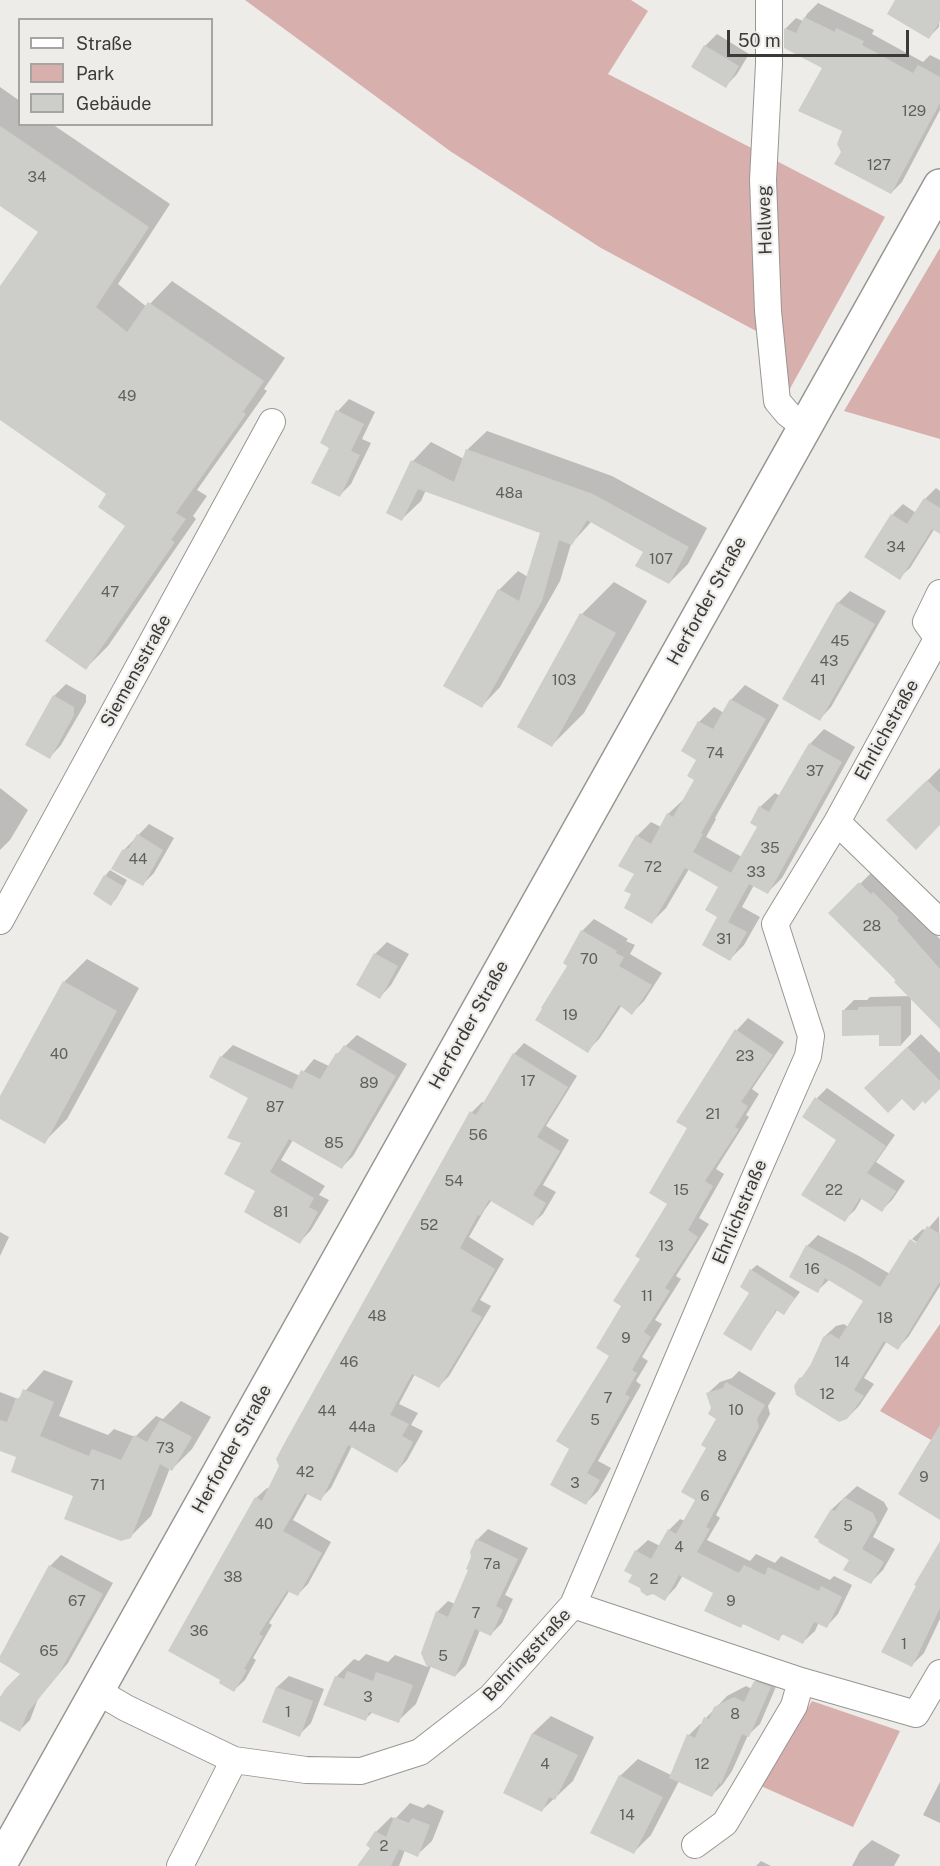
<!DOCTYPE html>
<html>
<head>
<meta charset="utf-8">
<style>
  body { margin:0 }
  #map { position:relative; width:940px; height:1866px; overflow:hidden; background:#eeece9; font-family:"Public Sans",sans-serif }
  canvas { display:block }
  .legend { position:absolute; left:18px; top:18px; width:195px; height:108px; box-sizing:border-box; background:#eeece9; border:2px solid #a6a5a3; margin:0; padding:8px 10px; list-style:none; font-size:18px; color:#3b3a39 }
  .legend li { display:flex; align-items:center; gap:12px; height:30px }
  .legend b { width:30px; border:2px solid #a6a5a3 }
  .scale { position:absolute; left:727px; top:30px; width:182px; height:27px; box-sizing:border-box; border:3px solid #3b3a39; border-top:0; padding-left:8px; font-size:18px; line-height:21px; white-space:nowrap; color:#3b3a39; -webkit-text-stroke:4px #eeece9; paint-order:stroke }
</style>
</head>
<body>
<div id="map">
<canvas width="940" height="1866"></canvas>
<ul class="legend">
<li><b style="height:8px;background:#fff"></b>Straße</li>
<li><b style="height:16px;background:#d7afad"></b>Park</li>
<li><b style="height:16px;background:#cdcdca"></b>Gebäude</li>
</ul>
<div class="scale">50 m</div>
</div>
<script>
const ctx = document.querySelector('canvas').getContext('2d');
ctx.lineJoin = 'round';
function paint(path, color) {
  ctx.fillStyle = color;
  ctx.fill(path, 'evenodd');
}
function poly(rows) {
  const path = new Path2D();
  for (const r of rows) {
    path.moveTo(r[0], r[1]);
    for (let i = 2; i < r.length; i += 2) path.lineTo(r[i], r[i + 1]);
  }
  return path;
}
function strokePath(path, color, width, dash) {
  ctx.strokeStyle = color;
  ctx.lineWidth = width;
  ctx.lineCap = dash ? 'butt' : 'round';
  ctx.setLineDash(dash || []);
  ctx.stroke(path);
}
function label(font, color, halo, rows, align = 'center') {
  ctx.font = font + ' "Public Sans",sans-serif';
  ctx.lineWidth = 4.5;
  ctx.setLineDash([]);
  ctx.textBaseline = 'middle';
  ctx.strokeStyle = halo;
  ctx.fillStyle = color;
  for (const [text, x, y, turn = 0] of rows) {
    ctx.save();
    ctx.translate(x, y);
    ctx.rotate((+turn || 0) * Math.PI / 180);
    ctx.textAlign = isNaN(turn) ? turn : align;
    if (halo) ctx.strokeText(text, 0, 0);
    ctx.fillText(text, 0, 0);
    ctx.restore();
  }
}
paint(poly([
  [245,0,631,0,648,11,608,74,885,217,787,394,758,332,601,248,450,151],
  [940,248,940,439,844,411],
  [940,1324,940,1445,880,1411],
  [812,1701,900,1731,853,1827,761,1786]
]), '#d7afad');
paint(poly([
  [897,0,940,0,939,27,929,37],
  [818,3,874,30,872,34,923,62,930,55,940,60,940,110,902,182,891,193,842,152,844,131,824,67,786,48,786,28,796,18,803,21,807,14],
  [717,34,749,54,737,74,726,86,705,46],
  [0,87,20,101,20,124,52,124,170,204,118,284,147,307,172,281,285,358,264,389,267,391,197,490,207,496,193,516,196,519,108,646,86,668,127,526,108,493,0,418,0,289,40,232,0,203],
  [349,399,375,412,362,439,371,443,351,484,339,496,331,447,338,411],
  [487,431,612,476,707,528,688,564,669,583,645,551,592,521,571,544,560,581,500,687,482,706,499,590,518,571,528,577,541,532,426,490,421,501,402,519,413,461,431,442,464,459,468,449],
  [936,488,940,491,940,527,935,528,910,568,899,578,866,557,893,514,903,504,916,513,925,499],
  [614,582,647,601,584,713,552,745,582,614],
  [850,591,886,611,831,707,820,719,838,603],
  [66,684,86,695,86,702,61,745,50,757,54,696],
  [745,685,779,705,715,818,716,819,706,837,742,857,759,827,760,807,775,793,780,796,810,744,824,729,855,747,782,878,768,892,754,885,742,907,760,917,744,945,730,959,719,917,720,886,689,869,666,908,652,922,633,894,637,836,651,822,661,827,668,814,683,800,696,779,698,759,683,751,699,722,714,707,724,713,731,700],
  [940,768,940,823,888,820],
  [0,788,28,810,10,840,0,850],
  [149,824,174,838,154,873,143,884,123,851],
  [110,870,127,880,116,899,111,904,105,876],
  [874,870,940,939,940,1026,911,996,911,1034,901,1045,843,1011,854,1000,867,1000,870,997,911,996,831,913],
  [594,919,628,939,626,941,635,945,630,954,662,973,644,1001,632,1013,622,1005,599,1039,587,1051,569,965,582,931],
  [387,942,409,954,391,985,380,997,358,984,375,954],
  [87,959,139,988,67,1119,44,1142,0,1117,0,1100,64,982],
  [748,1018,784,1042,752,1089,759,1094,746,1115,749,1117,716,1169,724,1174,699,1218,709,1224,676,1276,681,1279,655,1320,662,1324,642,1357,648,1361,636,1381,641,1385,598,1461,611,1468,598,1491,586,1503,571,1449,611,1356,623,1305,642,1259,669,1204,689,1128,737,1030],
  [921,1034,940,1053,940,1083,902,1097,866,1088],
  [357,1035,407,1064,353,1156,342,1167,293,1140,281,1160,325,1186,319,1195,329,1200,311,1230,300,1242,258,1191,243,1143,250,1097,211,1077,222,1056,233,1045,300,1076,314,1059,329,1066,337,1054],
  [524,1043,577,1076,546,1126,569,1140,543,1185,556,1192,543,1214,532,1224,492,1200,485,1209,469,1237,504,1259,480,1300,491,1306,449,1376,439,1386,415,1374,399,1404,418,1413,411,1425,423,1431,407,1460,397,1471,352,1446,331,1488,320,1499,308,1493,293,1520,331,1542,308,1584,298,1594,290,1590,269,1623,272,1625,253,1658,256,1660,245,1680,234,1690,256,1498,267,1488,269,1489,472,1112,482,1102,485,1103,514,1054],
  [827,1088,895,1135,876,1162,905,1181,892,1200,882,1210,862,1198,855,1210,844,1220,838,1140,817,1098],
  [939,1216,940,1286,909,1336,898,1348,887,1341,864,1378,874,1384,859,1406,847,1418,808,1371,824,1337,836,1326,844,1324,848,1327,865,1300,830,1279,817,1291,807,1246,818,1235,859,1256,890,1274,912,1240,912,1242,923,1246,912,1239,923,1229,926,1231],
  [0,1232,9,1237,0,1256],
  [757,1265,800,1292,784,1313,778,1309,751,1349,751,1270],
  [44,1370,73,1381,59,1416,108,1435,114,1429,135,1437,156,1416,163,1419,181,1401,211,1417,192,1449,172,1469,170,1468,151,1516,130,1537,75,1495,18,1456,0,1449,0,1392,18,1399],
  [739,1371,776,1393,768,1406,770,1414,716,1515,720,1518,707,1540,750,1561,756,1554,775,1563,781,1556,830,1580,834,1576,852,1585,838,1614,827,1626,819,1622,815,1631,803,1642,784,1633,778,1639,744,1623,715,1593,683,1575,676,1587,665,1599,635,1574,636,1551,648,1540,660,1546,669,1530,680,1519,685,1521,697,1500,708,1447,718,1418,712,1408,708,1393,720,1382,732,1378],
  [857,1486,884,1502,888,1509,873,1537,895,1549,883,1570,871,1582,851,1560,816,1537,832,1509],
  [488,1529,528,1548,505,1595,513,1599,502,1623,491,1634,480,1630,466,1665,455,1676,431,1666,416,1704,398,1721,373,1712,365,1719,336,1677,354,1659,359,1661,366,1654,388,1662,395,1655,428,1667,423,1653,437,1612,448,1601,455,1604,470,1569,477,1540],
  [940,1551,940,1619,924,1653,912,1665],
  [61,1555,113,1583,68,1663,38,1699,30,1720,20,1730,0,1719,0,1702,22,1673,0,1659,51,1565],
  [766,1670,781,1675,760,1724,748,1735,732,1771,723,1784,712,1795,679,1781,651,1835,634,1852,620,1776,638,1759,671,1775,689,1735,700,1724,702,1725,706,1718,727,1696,746,1686,752,1689,755,1682],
  [289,1676,324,1689,311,1723,299,1735,264,1722,277,1687],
  [551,1716,594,1737,573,1781,542,1810,505,1792,533,1733],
  [940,1782,940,1823,923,1815],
  [410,1803,423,1808,428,1804,444,1811,432,1841,417,1855,405,1850,399,1866,359,1866,372,1848,376,1832,391,1817,395,1819],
  [872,1840,900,1855,894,1866,852,1866,860,1851],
  [761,1861,771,1866,756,1866]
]), '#0003');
paint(poly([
  [895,0,940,0,940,21,929,39,887,14],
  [804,17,835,32,836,28,864,41,862,45,913,73,918,65,940,77,940,103,891,194,834,164,841,152,837,144,842,131,798,111,822,68,784,48,784,28,796,33],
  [704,45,739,66,726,88,691,67],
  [0,126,149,227,96,307,127,332,148,302,264,381,243,412,246,414,176,513,186,519,171,540,175,542,86,670,45,641,125,526,98,507,106,494,0,420,0,286,38,232,0,206],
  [336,410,364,424,351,451,360,455,340,497,311,483,329,448,320,443],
  [466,449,593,494,689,547,669,584,635,566,643,552,587,520,572,545,559,540,542,601,482,708,443,686,498,589,519,601,540,533,418,489,402,521,386,513,411,460,454,482],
  [924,498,940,508,940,534,932,529,900,580,864,557,891,514,907,524],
  [837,602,875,624,820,721,782,699],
  [580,613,616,633,552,747,517,727],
  [53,695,74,707,74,715,50,759,25,745],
  [730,699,766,719,701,833,703,834,693,852,731,873,757,827,750,823,759,806,769,812,809,743,842,762,768,894,749,884,728,922,747,932,730,961,702,945,717,917,705,910,718,887,685,868,652,924,624,908,631,894,624,891,634,874,618,866,636,835,651,844,667,813,673,817,694,780,687,776,696,760,681,751,698,721,713,729],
  [927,780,940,793,940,825,916,850,886,820],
  [137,834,163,850,143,886,111,869,122,850,129,848],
  [104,875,123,886,111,906,93,894],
  [859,882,871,894,873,892,899,918,897,920,940,969,940,1029,894,982,896,980,828,913],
  [581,930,617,951,616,953,624,957,619,966,652,985,632,1015,619,1005,588,1053,535,1020,542,1009,541,1008,567,966,563,963],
  [374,953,398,966,380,999,356,985],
  [63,981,117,1011,45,1144,0,1119,0,1096],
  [901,1006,901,1046,879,1046,879,1035,842,1036,842,1010,858,1010,858,1007],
  [735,1029,773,1055,741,1102,748,1106,735,1127,739,1129,705,1181,713,1186,688,1230,698,1237,665,1288,670,1291,644,1332,651,1337,632,1370,637,1373,625,1394,630,1397,587,1473,600,1480,586,1505,550,1485,569,1449,556,1441,609,1356,596,1348,621,1306,613,1301,640,1259,635,1256,667,1204,649,1193,687,1128,676,1122],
  [344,1045,396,1076,342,1169,289,1139,270,1172,314,1198,309,1207,318,1212,300,1244,244,1212,255,1191,224,1174,241,1143,227,1138,248,1098,209,1077,220,1056,292,1089,301,1070,320,1079,336,1053,338,1054],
  [907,1047,940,1081,940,1089,925,1104,923,1101,914,1111,902,1099,888,1113,864,1088],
  [513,1053,568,1087,537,1137,560,1151,533,1195,546,1203,533,1226,489,1200,480,1216,478,1215,460,1248,495,1269,471,1311,482,1317,439,1388,412,1374,390,1415,409,1424,402,1436,413,1442,397,1473,348,1445,321,1501,305,1493,283,1531,322,1553,298,1596,287,1591,259,1634,263,1636,244,1669,247,1670,234,1692,219,1683,220,1680,168,1651,255,1497,262,1501,279,1466,276,1459,285,1442,470,1111,476,1115],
  [815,1097,886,1146,867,1173,896,1191,882,1212,860,1198,845,1222,801,1195,836,1140,802,1117],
  [927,1226,940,1234,940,1281,898,1350,884,1341,854,1390,864,1396,847,1419,839,1422,796,1395,794,1386,799,1378,802,1377,811,1364,823,1337,831,1334,839,1339,863,1301,825,1278,818,1293,789,1277,806,1245,847,1267,880,1287,910,1239,916,1243],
  [750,1269,795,1298,784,1315,776,1310,751,1351,723,1334,749,1293,740,1287],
  [726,1382,765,1405,757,1419,759,1427,706,1527,710,1529,697,1552,739,1573,744,1565,765,1575,768,1567,819,1591,821,1586,842,1597,827,1628,814,1622,803,1644,782,1634,779,1641,743,1624,741,1628,704,1611,713,1593,679,1575,665,1601,653,1594,647,1596,641,1592,640,1588,628,1582,632,1575,624,1571,635,1550,651,1559,668,1529,676,1534,695,1500,681,1492,706,1448,701,1445,716,1419,708,1414,711,1408,706,1393,723,1388],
  [23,1389,54,1402,40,1436,89,1456,92,1449,121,1460,134,1435,147,1442,160,1420,192,1437,172,1471,160,1464,131,1538,121,1541,64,1519,73,1496,11,1472,16,1457,0,1451,0,1420,7,1422,16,1398,19,1399],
  [940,1425,940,1520,898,1494],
  [844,1497,873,1513,877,1522,862,1549,884,1562,871,1584,843,1570,849,1560,818,1542,819,1540,814,1537,831,1509,835,1511],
  [476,1539,518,1559,496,1606,503,1610,491,1636,475,1629,455,1677,426,1665,421,1653,436,1611,448,1617,468,1570,466,1569,471,1557,470,1552],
  [940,1541,940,1608,912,1667,881,1652,916,1586,914,1585],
  [49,1565,103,1594,58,1675,28,1712,20,1732,0,1721,0,1697,6,1688,20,1674,0,1662,0,1656],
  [347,1671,373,1681,376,1672,413,1685,399,1723,369,1712,366,1721,323,1705,335,1676,344,1679],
  [754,1681,771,1687,749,1737,742,1734,721,1784,719,1783,712,1797,669,1778,687,1734,695,1738,704,1717,709,1719,714,1707,734,1697,744,1702],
  [276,1687,313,1701,300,1737,262,1722],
  [532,1733,578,1755,555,1800,549,1797,542,1812,503,1793],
  [619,1775,663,1797,634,1854,590,1833],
  [394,1817,409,1823,412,1818,430,1825,418,1857,399,1849,391,1866,357,1866,370,1848,366,1845,375,1831,386,1837]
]), '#cdcdca');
const street = poly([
  [769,0,769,64,763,180,768,311,777,401,788,414,805,427],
  [940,593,926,622,940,641],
  [837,822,940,922],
  [0,921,272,422],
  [573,1605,752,1184,808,1056,811,1036,775,924,837,822,937,639],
  [97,1691,126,1708,234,1760,306,1770,361,1771,420,1752,491,1697,573,1605,801,1681,916,1714,940,1673],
  [695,1845,725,1823,794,1706,801,1681],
  [180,1866,234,1760]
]);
const secondary = poly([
  [0,1864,940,186]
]);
strokePath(street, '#989693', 28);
strokePath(secondary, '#989693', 36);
strokePath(street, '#fff', 26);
strokePath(secondary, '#fff', 33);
label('15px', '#605f5d', null, [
  ["129",914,111],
  ["127",879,165],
  ["34",37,177],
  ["49",127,396],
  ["48a",509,493],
  ["34",896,547],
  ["107",661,559],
  ["47",110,592],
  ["45",840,641],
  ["43",829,661],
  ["103",564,680],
  ["41",818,680],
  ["74",715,753],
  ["37",815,771],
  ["35",770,848],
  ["44",138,859],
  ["72",653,867],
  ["33",756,872],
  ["28",872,926],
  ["31",724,939],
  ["70",589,959],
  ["19",570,1015],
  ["40",59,1054],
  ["23",745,1056],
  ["17",528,1081],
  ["89",369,1083],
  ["87",275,1107],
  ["21",713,1114],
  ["56",478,1135],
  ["85",334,1143],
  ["54",454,1181],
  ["15",681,1190],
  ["22",834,1190],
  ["81",281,1212],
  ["52",429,1225],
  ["13",666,1246],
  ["16",812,1269],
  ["11",647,1296],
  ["48",377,1316],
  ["18",885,1318],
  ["9",626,1338],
  ["46",349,1362],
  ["14",842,1362],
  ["12",827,1394],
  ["7",608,1398],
  ["10",736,1410],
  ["44",327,1411],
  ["5",595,1420],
  ["44a",362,1427],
  ["73",165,1448],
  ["8",722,1456],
  ["42",305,1472],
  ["9",924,1477],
  ["3",575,1483],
  ["71",98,1485],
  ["6",705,1496],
  ["40",264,1524],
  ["5",848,1526],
  ["4",679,1547],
  ["7a",492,1564],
  ["38",233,1577],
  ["2",654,1579],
  ["67",77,1601],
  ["9",731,1601],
  ["7",476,1613],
  ["36",199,1631],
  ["1",904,1644],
  ["65",49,1651],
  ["5",443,1656],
  ["3",368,1697],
  ["1",288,1712],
  ["8",735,1714],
  ["4",545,1764],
  ["12",702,1764],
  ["14",627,1815],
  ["2",384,1846]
]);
label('18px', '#3b3a39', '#eeece9', [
  ["Hellweg",765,220,-92],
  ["Herforder Straße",707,601,-61],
  ["Siemensstraße",136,671,-61],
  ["Ehrlichstraße",887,730,-61],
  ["Herforder Straße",469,1025,-61],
  ["Ehrlichstraße",740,1212,-67],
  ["Herforder Straße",232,1449,-61],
  ["Behringstraße",527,1655,-47]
]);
</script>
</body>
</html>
